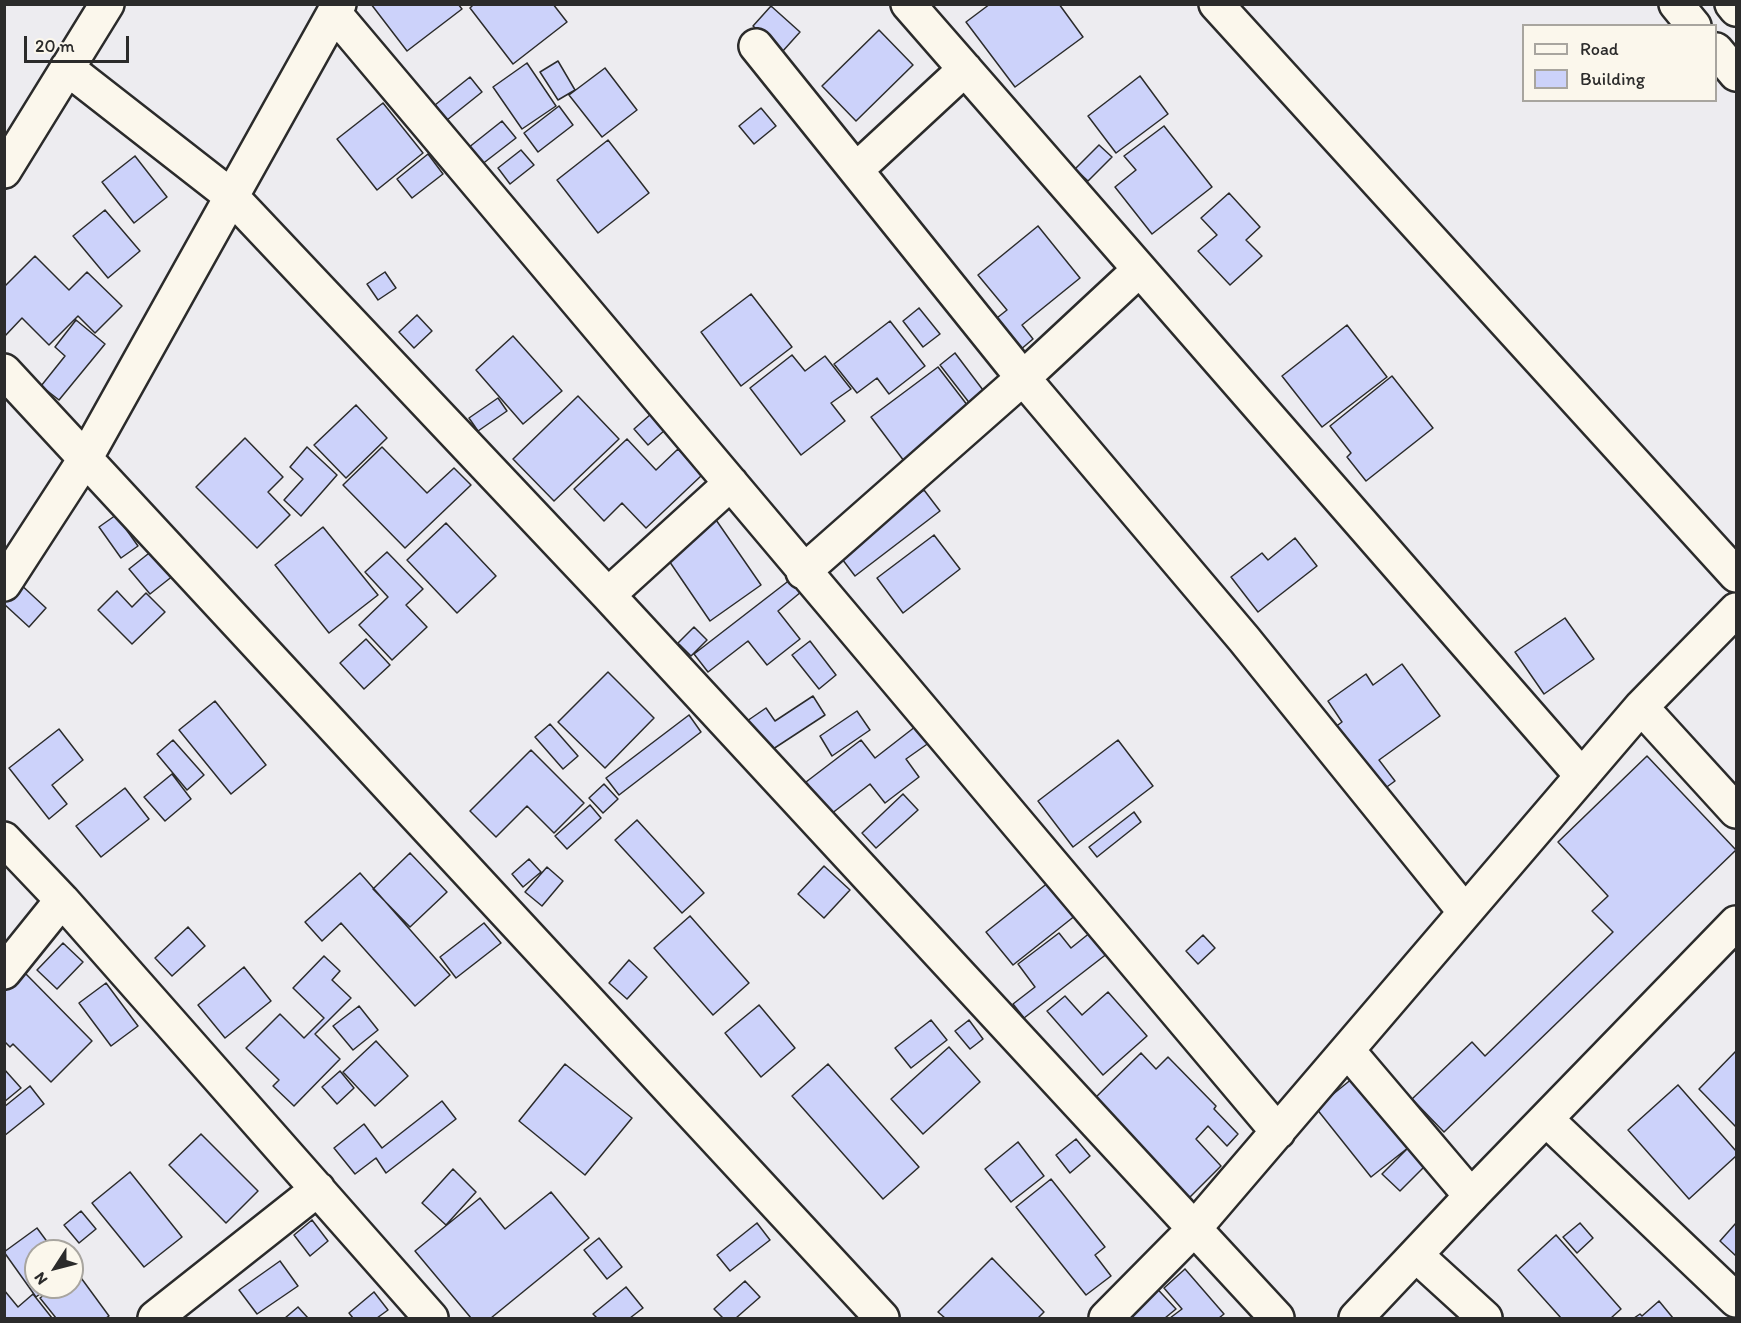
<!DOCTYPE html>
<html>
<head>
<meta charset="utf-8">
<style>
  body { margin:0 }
  #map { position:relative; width:1741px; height:1323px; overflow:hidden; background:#edecf0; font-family:Itim,sans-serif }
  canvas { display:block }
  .frame { position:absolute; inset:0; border:6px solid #2b2b2b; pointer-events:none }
  .legend { position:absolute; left:1522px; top:24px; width:195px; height:78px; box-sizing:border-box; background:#fbf7ec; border:2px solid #a8a59f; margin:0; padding:8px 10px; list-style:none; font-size:18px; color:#2b2b2b }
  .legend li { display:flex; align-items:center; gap:12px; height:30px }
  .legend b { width:30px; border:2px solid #a8a59f }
  .north { position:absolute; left:24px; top:1239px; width:60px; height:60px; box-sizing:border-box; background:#fbf7ec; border:2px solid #a8a59f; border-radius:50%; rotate:234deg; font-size:16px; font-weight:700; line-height:24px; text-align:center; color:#2b2b2b }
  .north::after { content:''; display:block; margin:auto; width:21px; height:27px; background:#2b2b2b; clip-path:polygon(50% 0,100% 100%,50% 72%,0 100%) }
  .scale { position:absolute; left:24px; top:36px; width:105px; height:27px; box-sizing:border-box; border:3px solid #2b2b2b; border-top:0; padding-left:8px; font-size:18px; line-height:21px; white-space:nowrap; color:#2b2b2b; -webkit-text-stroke:4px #fbf7ec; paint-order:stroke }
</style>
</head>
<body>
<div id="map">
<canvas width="1741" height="1323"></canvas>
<div class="frame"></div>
<ul class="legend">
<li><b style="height:8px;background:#fbf7ec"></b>Road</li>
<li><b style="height:16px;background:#ccd2fa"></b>Building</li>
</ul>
<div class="north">N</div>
<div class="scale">20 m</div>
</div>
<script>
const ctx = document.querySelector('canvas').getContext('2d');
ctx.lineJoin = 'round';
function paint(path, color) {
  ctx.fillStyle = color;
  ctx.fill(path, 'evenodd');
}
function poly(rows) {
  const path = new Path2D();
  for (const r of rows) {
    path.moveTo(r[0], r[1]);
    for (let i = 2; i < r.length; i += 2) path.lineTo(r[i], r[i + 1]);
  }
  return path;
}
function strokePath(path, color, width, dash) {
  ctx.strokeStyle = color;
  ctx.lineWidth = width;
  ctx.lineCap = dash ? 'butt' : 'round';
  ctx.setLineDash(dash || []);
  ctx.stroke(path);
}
const building = poly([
  [371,4,458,4,462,9,407,51,371,4],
  [474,4,553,4,567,22,513,64,470,8,474,4],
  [990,4,1059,4,1083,37,1015,87,966,22,990,4],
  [771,6,800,32,782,52,753,26,771,6],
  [879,30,913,65,856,121,822,86,879,30],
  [558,61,575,90,558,100,540,72,558,61],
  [527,63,556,106,522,129,493,87,527,63],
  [605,68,637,110,602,137,569,95,605,68],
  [1140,76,1168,114,1116,153,1088,116,1140,76],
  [470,77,482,92,447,120,435,105,470,77],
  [383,103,423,153,377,190,337,139,383,103],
  [559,106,573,125,538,152,524,133,559,106],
  [761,108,776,126,754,144,739,126,761,108],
  [502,121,516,138,481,165,468,148,502,121],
  [1164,126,1212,187,1152,234,1115,187,1136,170,1124,156,1164,126],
  [608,140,649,193,598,233,557,180,608,140],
  [1099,145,1112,157,1088,181,1075,169,1099,145],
  [521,150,534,165,510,184,498,168,521,150],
  [428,154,443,174,412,198,397,179,428,154],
  [135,156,167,197,134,223,102,182,135,156],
  [1229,193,1260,227,1246,240,1262,256,1230,285,1198,251,1217,235,1201,218,1229,193],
  [105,210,140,251,108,278,73,236,105,210],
  [1038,226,1080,278,1022,325,1033,339,1013,356,988,325,1007,310,978,275,1038,226],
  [35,256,69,290,87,272,122,306,95,333,78,316,49,345,22,318,4,337,4,287,35,256],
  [385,272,396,288,378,300,367,284,385,272],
  [751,294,792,347,741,386,701,332,751,294],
  [919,308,940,334,923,347,903,321,919,308],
  [417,315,432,331,414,348,399,332,417,315],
  [76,320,105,344,59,400,41,386,65,356,55,347,76,320],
  [890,321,925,366,889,394,877,378,857,393,834,364,890,321],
  [1347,325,1387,377,1322,427,1282,376,1347,325],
  [513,336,562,391,523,424,476,370,513,336],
  [955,353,986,394,971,405,940,365,955,353],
  [792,355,805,371,825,356,851,389,831,403,845,421,801,455,750,388,792,355],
  [938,367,971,410,904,461,871,417,938,367],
  [1392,376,1433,428,1366,481,1347,457,1351,453,1330,426,1392,376],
  [578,396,619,439,554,501,513,459,578,396],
  [498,398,507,411,478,431,469,418,498,398],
  [356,405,387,438,346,478,314,445,356,405],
  [651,414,665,430,648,445,634,429,651,414],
  [245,438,283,477,268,492,290,515,257,548,196,487,245,438],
  [627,439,656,470,678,449,702,475,646,528,622,503,604,521,574,489,627,439],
  [307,447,337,475,301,516,284,500,303,479,290,467,307,447],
  [382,447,427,493,454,468,471,485,405,548,343,485,382,447],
  [924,490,940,511,855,576,839,555,924,490],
  [116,515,138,546,121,558,99,527,116,515],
  [714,517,761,585,710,621,663,552,714,517],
  [446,523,496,576,457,613,407,560,446,523],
  [323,527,378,595,329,633,275,565,323,527],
  [934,535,960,569,903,613,877,578,934,535],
  [1295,538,1317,566,1258,612,1231,577,1262,553,1268,560,1295,538],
  [153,550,174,575,150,594,129,569,153,550],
  [387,552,423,589,406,605,427,627,392,660,359,625,388,597,365,572,387,552],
  [791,579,801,592,778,611,800,639,767,665,748,641,708,672,694,654,791,579],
  [18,582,46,608,29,627,4,604,4,598,18,582],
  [117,591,132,607,146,593,165,612,132,644,98,610,117,591],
  [1565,618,1594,659,1544,694,1515,652,1565,618],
  [694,627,707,640,691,656,678,643,694,627],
  [366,639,390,665,364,689,340,663,366,639],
  [810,641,836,675,819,689,792,655,810,641],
  [1402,664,1440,716,1379,760,1395,781,1373,797,1327,733,1342,722,1328,701,1366,674,1373,685,1402,664],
  [608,672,654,718,605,768,558,722,608,672],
  [813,696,825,715,767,753,747,721,766,708,775,721,813,696],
  [215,701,266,765,231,794,179,730,215,701],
  [857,711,870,730,832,756,820,736,857,711],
  [689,715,701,732,619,795,606,778,689,715],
  [920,723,933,740,906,759,919,777,885,803,870,784,831,814,806,782,861,740,875,758,920,723],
  [550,724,578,756,563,769,535,737,550,724],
  [59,729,83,760,52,785,67,804,49,819,9,768,59,729],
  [173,740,204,775,187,790,157,754,173,740],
  [1118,740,1153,786,1073,847,1038,801,1118,740],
  [531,750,584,803,554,833,527,806,496,837,470,811,531,750],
  [1647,756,1736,850,1444,1132,1412,1099,1472,1042,1485,1056,1613,932,1592,911,1608,896,1558,842,1647,756],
  [172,774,191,799,165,821,144,797,172,774],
  [604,784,618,799,603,813,589,798,604,784],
  [125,788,149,819,101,857,76,826,125,788],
  [903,794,918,810,876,848,862,833,903,794],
  [590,805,601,818,567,849,555,836,590,805],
  [1134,812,1141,822,1097,857,1089,847,1134,812],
  [637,820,704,893,682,913,615,840,637,820],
  [410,853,447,892,410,927,373,889,410,853],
  [529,859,541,872,523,887,512,874,529,859],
  [824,866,850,890,824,918,798,894,824,866],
  [547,867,563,881,542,906,525,892,547,867],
  [360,873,450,975,415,1006,341,923,322,941,305,922,360,873],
  [1049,882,1076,915,1013,965,986,932,1049,882],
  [690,916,749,983,713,1015,654,948,690,916],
  [484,923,501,943,456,978,440,957,484,923],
  [188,927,205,946,172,976,155,958,188,927],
  [1091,932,1108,953,1024,1018,1013,1004,1035,987,1018,964,1059,933,1071,948,1091,932],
  [1203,935,1215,948,1198,964,1186,951,1203,935],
  [63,943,83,962,57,989,37,970,63,943],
  [324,956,340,971,332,980,351,998,315,1034,340,1059,294,1106,273,1086,279,1080,246,1048,280,1014,304,1038,324,1018,293,988,324,956],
  [629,960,647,977,627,999,609,983,629,960],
  [244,967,271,1001,225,1038,198,1005,244,967],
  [24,972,92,1041,51,1082,13,1044,10,1047,4,1041,4,992,24,972],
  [106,983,138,1026,111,1046,79,1003,106,983],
  [1108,992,1147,1036,1103,1075,1047,1011,1065,996,1082,1015,1108,992],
  [759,1005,795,1048,761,1077,725,1033,759,1005],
  [359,1006,378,1030,353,1050,333,1026,359,1006],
  [931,1020,947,1040,911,1068,895,1048,931,1020],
  [969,1020,983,1039,970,1049,955,1031,969,1020],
  [376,1041,408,1076,375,1106,343,1072,376,1041],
  [949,1047,980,1082,923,1134,891,1099,949,1047],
  [1736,1051,1736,1127,1699,1089,1736,1051],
  [1141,1053,1156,1069,1168,1057,1216,1106,1214,1109,1238,1134,1227,1146,1208,1126,1196,1139,1221,1166,1186,1201,1093,1100,1141,1053],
  [565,1064,632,1118,585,1175,519,1121,565,1064],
  [828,1064,919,1167,883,1199,792,1096,828,1064],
  [4,1069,21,1088,4,1102,4,1069],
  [340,1071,354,1088,337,1104,322,1087,340,1071],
  [1353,1078,1409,1147,1371,1177,1316,1108,1353,1078],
  [1678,1085,1736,1151,1736,1156,1689,1199,1628,1130,1678,1085],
  [30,1086,44,1104,4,1136,4,1107,30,1086],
  [442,1101,456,1119,386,1173,376,1158,355,1174,334,1148,364,1124,382,1148,442,1101],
  [201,1134,258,1191,226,1223,169,1165,201,1134],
  [1076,1139,1090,1156,1070,1173,1056,1155,1076,1139],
  [1018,1142,1044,1176,1011,1202,985,1169,1018,1142],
  [1413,1143,1431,1160,1400,1191,1382,1174,1413,1143],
  [453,1169,476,1192,446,1225,422,1203,453,1169],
  [130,1172,182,1237,144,1267,92,1203,130,1172],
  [1051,1179,1105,1247,1095,1255,1111,1276,1086,1295,1016,1207,1051,1179],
  [551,1192,589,1238,491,1318,471,1318,415,1251,480,1198,505,1229,551,1192],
  [81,1211,96,1229,79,1243,64,1225,81,1211],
  [312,1220,328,1241,310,1256,294,1235,312,1220],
  [757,1223,770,1240,730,1271,717,1255,757,1223],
  [1580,1223,1593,1238,1577,1253,1563,1237,1580,1223],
  [1736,1223,1736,1256,1720,1241,1736,1223],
  [37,1228,54,1251,36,1251,36,1287,49,1287,36,1297,4,1252,37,1228],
  [1556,1235,1621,1309,1611,1318,1561,1318,1518,1270,1556,1235],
  [599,1238,622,1267,607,1279,584,1250,599,1238],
  [992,1258,1044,1312,1038,1318,945,1318,938,1312,992,1258],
  [280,1261,298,1286,257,1314,239,1290,280,1261],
  [1185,1269,1224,1314,1219,1318,1170,1318,1182,1309,1164,1288,1185,1269],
  [76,1271,109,1316,106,1318,56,1318,40,1298,55,1287,72,1287,72,1274,76,1271],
  [745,1281,760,1297,736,1318,723,1318,714,1309,745,1281],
  [1150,1281,1176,1309,1165,1318,1127,1318,1150,1281],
  [626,1287,643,1308,630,1318,597,1318,593,1314,626,1287],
  [4,1290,18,1307,33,1294,52,1318,4,1318,4,1290],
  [374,1292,388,1310,377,1318,353,1318,349,1313,374,1292],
  [1659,1301,1673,1318,1634,1318,1640,1314,1642,1316,1659,1301],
  [298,1307,308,1318,285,1318,298,1307]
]);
paint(building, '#ccd2fa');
strokePath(building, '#2b2b2b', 1.5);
const street = poly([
  [908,4,1582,776],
  [1216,4,1736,575],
  [335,14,1278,1132],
  [756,46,1023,378,1244,639,1465,912],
  [67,68,231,196,608,595,1277,1318],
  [856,170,965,69],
  [4,171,107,4],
  [4,371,882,1318],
  [803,572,1023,378,1139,270],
  [4,584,85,459,339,4],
  [608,595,731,483],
  [1641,707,1736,811],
  [4,839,62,900,431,1318],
  [4,972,62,900],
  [1348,1051,1471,1196],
  [1547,1120,1736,1300],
  [1417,1256,1485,1318],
  [155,1318,318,1189],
  [1106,1318,1193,1230,1641,707,1736,610]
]);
const secondary = poly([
  [1676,4,1694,26],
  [1732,4,1736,9],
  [1716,50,1736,74],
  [1356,1318,1471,1196,1736,923]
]);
strokePath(street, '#2b2b2b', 38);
strokePath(secondary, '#2b2b2b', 38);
strokePath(street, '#fbf7ec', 33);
strokePath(secondary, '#fbf7ec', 33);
</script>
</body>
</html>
